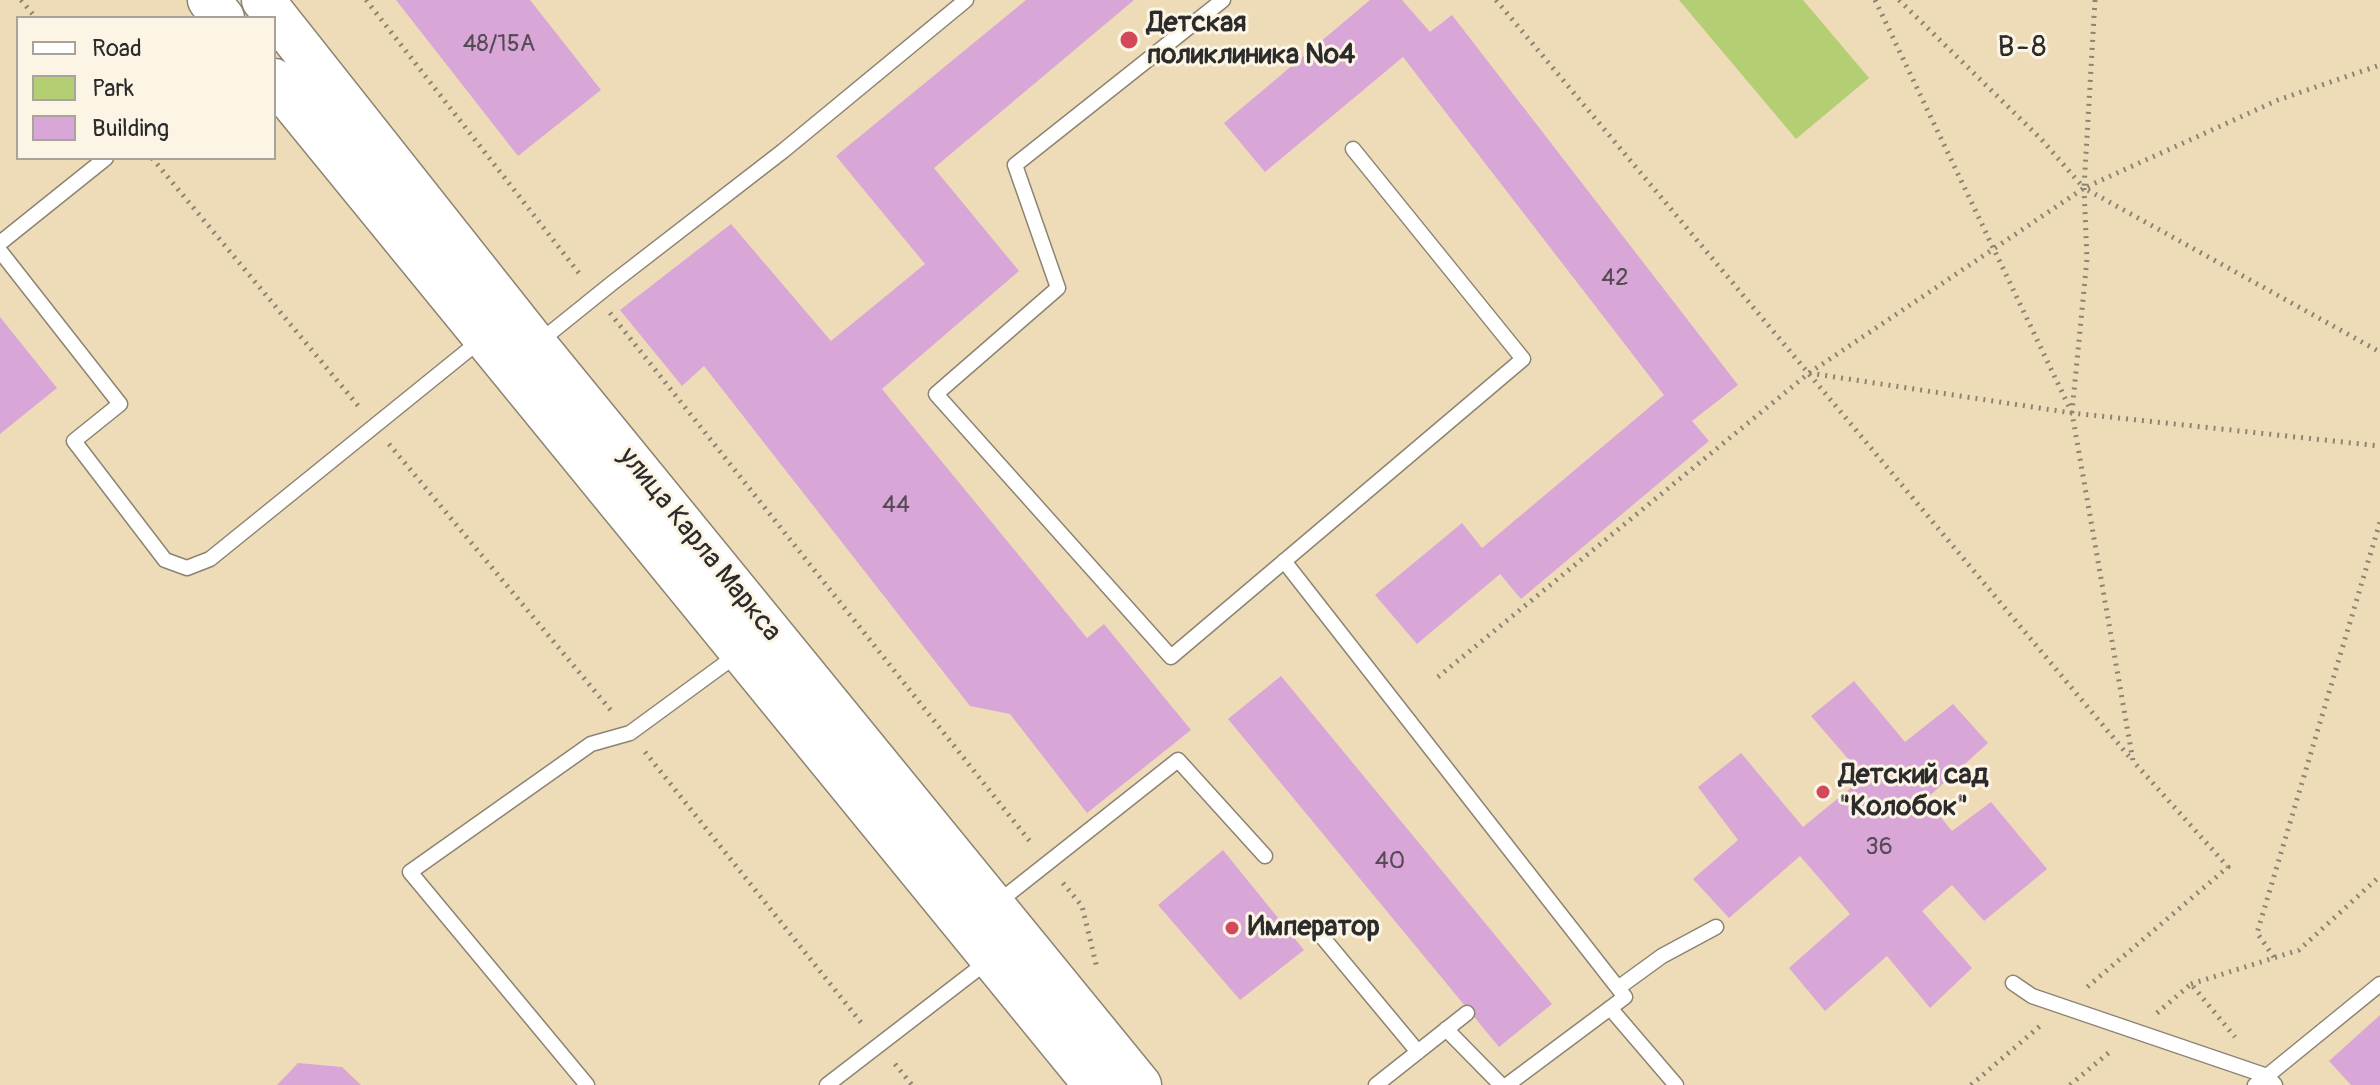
<!DOCTYPE html>
<html>
<head>
<meta charset="utf-8">
<style>
  body { margin:0 }
  #map { position:relative; width:2380px; height:1085px; overflow:hidden; background:#eedcb9; font-family:Pangolin,sans-serif }
  canvas { display:block }
  .legend { position:absolute; left:16px; top:16px; width:260px; height:144px; box-sizing:border-box; background:#fcf5e5; border:2px solid #a8a49b; margin:0; padding:10px 14px; list-style:none; font-size:24px; color:#2b2b2b }
  .legend li { display:flex; align-items:center; gap:16px; height:40px }
  .legend b { width:40px; border:2px solid #a8a49b }
</style>
</head>
<body>
<div id="map">
<canvas width="2380" height="1085"></canvas>
<ul class="legend">
<li><b style="height:10px;background:#fff"></b>Road</li>
<li><b style="height:22px;background:#b4ce74"></b>Park</li>
<li><b style="height:22px;background:#d8a6d7"></b>Building</li>
</ul>
</div>
<script>
const ctx = document.querySelector('canvas').getContext('2d');
ctx.lineJoin = 'round';
function paint(path, color) {
  ctx.fillStyle = color;
  ctx.fill(path, 'evenodd');
}
function poly(rows) {
  const path = new Path2D();
  for (const r of rows) {
    path.moveTo(r[0], r[1]);
    for (let i = 2; i < r.length; i += 2) path.lineTo(r[i], r[i + 1]);
  }
  return path;
}
function strokePath(path, color, width, dash) {
  ctx.strokeStyle = color;
  ctx.lineWidth = width;
  ctx.lineCap = dash ? 'butt' : 'round';
  ctx.setLineDash(dash || []);
  ctx.stroke(path);
}
function label(font, color, halo, rows, align = 'center') {
  ctx.font = font + ' Pangolin,sans-serif';
  ctx.lineWidth = 6;
  ctx.setLineDash([]);
  ctx.textBaseline = 'middle';
  ctx.strokeStyle = halo;
  ctx.fillStyle = color;
  for (const [text, x, y, turn = 0] of rows) {
    ctx.save();
    ctx.translate(x, y);
    ctx.rotate((+turn || 0) * Math.PI / 180);
    ctx.textAlign = isNaN(turn) ? turn : align;
    if (halo) ctx.strokeText(text, 0, 0);
    ctx.fillText(text, 0, 0);
    ctx.restore();
  }
}
paint(poly([
  [1679,0,1803,0,1869,78,1796,139]
]), '#b4ce74');
paint(poly([
  [396,0,530,0,601,90,518,156],
  [1026,0,1134,0,934,168,1019,271,882,389,1087,638,1104,624,1191,730,1087,813,1010,714,970,706,704,366,682,386,620,310,731,224,831,341,925,264,836,156],
  [1370,0,1402,0,1430,32,1452,15,1738,385,1692,421,1709,441,1521,599,1500,574,1417,644,1375,595,1462,523,1482,548,1664,395,1403,57,1265,172,1224,123],
  [0,317,57,388,0,434],
  [1281,676,1552,1004,1499,1047,1228,719],
  [1854,681,1905,742,1953,704,1988,743,1926,799,1952,831,1991,802,2047,869,1984,921,1952,885,1922,911,1972,968,1930,1008,1887,956,1825,1011,1789,968,1850,914,1800,856,1729,918,1693,879,1738,840,1698,787,1741,753,1803,827,1864,777,1811,716],
  [1223,850,1304,950,1240,1000,1158,905],
  [2380,1015,2380,1085,2351,1085,2329,1061],
  [298,1063,342,1067,361,1085,277,1085]
]), '#d8a6d7');
const lane = poly([
  [1223,0,1015,165,1058,288,936,394,1171,657,1523,359,1353,149],
  [0,243,106,158],
  [0,251,120,404,74,441,165,560,187,568,210,559,482,339],
  [539,342,611,284,783,151,966,0],
  [1284,561,1625,997,1507,1085],
  [997,903,1178,760,1265,856],
  [1324,939,1418,1052],
  [2013,983,2032,996,2267,1076,2380,984],
  [1618,988,1662,956,1716,927],
  [1610,1008,1676,1085],
  [1446,1029,1501,1085],
  [587,1085,410,872,591,744,630,733,738,654],
  [827,1085,988,961],
  [1376,1085,1467,1013],
  [2255,1085,2267,1076,2275,1085]
]);
const secondary = poly([
  [209,0,223,18],
  [263,0,536,345,1140,1085],
  [274,80,1095,1085]
]);
strokePath(lane, '#8c8472', 17);
strokePath(secondary, '#8c8472', 45);
strokePath(poly([
  [21,0,36,18],
  [366,0,582,277],
  [1496,0,2132,760],
  [1875,0,2072,413,2133,761,2228,867,2085,989],
  [1899,0,2041,139,2084,188,2087,259,2072,412],
  [2095,0,2084,188,2278,100,2380,65],
  [152,158,360,408],
  [610,313,1032,844],
  [1809,373,2084,188,2380,352],
  [389,444,613,713],
  [1438,677,1809,373,2072,413,2380,446],
  [645,752,863,1025],
  [1063,883,1082,906,1097,968],
  [2274,957,2257,933,2380,522],
  [2191,984,2299,950,2380,876],
  [2157,1013,2191,984,2235,1037],
  [895,1064,912,1085],
  [1971,1085,2040,1026],
  [2070,1085,2112,1050]
]), '#8c8472', 5, [2, 6]);
strokePath(lane, '#fff', 14);
strokePath(secondary, '#fff', 42);
for (const [x, y, r, color] of [
  [1129,40,10,"#d1495b"],
  [1823,792,8,"#d1495b"],
  [1232,928,8,"#d1495b"]
]) {
  const dot = new Path2D();
  dot.arc(x, y, r, 0, 2 * Math.PI);
  ctx.fillStyle = color;
  ctx.fill(dot);
  strokePath(dot, '#fcf5e5', 3);
}
label('24px', '#564a56', null, [
  ["48/15А",499,45],
  ["42",1615,279],
  ["44",896,506],
  ["36",1879,848],
  ["40",1390,862]
]);
label('bold 28px', '#2b2b2b', '#fcf5e5', [
  ["Детская",1147,24],
  ["поликлиника №4",1147,56],
  ["Детский сад",1839,776],
  ["\"Колобок\"",1839,808],
  ["Император",1248,928]
], 'left');
label('28px', '#2b2b2b', '#fcf5e5', [
  ["улица Карла Маркса",699,545,51]
]);
ctx.letterSpacing = '2px';
label('30px', '#2b2b2b', '#fcf5e5', [
  ["В-8",2023,48]
]);
ctx.letterSpacing = '0px';
</script>
</body>
</html>
